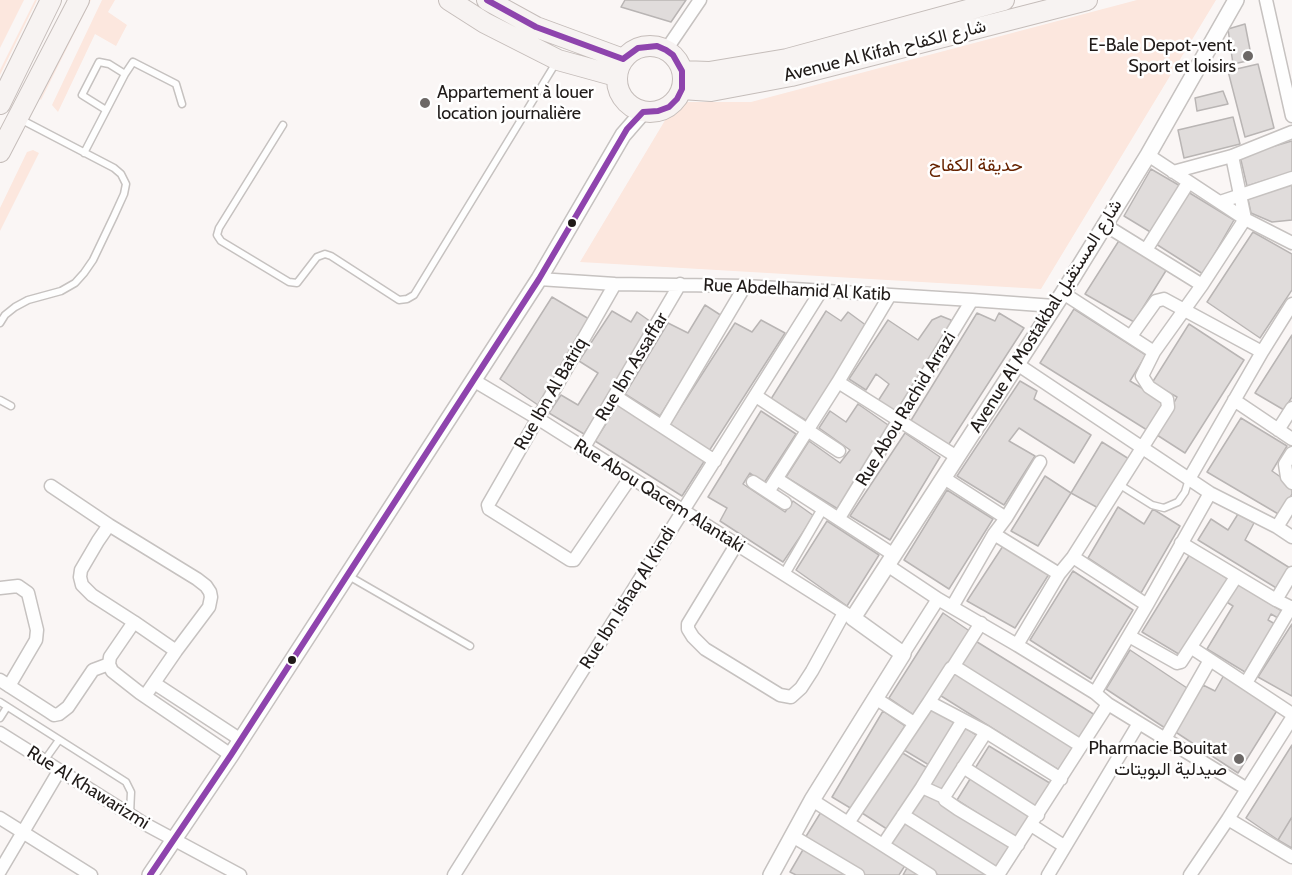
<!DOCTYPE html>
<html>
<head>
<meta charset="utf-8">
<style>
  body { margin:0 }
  canvas { display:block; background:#faf6f5 }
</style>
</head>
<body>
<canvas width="1292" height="875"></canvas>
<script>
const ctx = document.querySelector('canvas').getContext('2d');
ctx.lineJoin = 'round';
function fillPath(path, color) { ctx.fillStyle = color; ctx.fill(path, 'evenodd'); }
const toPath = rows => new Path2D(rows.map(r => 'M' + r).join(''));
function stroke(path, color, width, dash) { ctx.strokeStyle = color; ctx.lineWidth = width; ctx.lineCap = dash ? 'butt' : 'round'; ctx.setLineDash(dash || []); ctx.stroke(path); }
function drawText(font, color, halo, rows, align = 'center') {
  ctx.font = font + ' Cabin,Vazirmatn,sans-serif'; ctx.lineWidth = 5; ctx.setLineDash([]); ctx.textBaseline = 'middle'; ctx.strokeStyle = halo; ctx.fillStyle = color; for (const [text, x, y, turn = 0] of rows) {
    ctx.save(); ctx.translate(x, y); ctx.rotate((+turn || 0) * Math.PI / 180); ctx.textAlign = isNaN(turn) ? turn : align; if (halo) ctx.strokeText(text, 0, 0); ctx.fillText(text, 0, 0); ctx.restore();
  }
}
fillPath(toPath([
  [0,0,24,0,0,48],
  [35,0,37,0,0,75,0,70],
  [89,0,91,0,41,100,40,99],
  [102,0,115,0,108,12,127,25,116,46,95,34,58,112,52,105],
  [1137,0,1216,0,1041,289,580,262,676,102,751,102],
  [33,150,39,153,0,231,0,208,27,152]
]), '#fce7de');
const building = toPath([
  [625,0,686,0,671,22,621,7,625,0],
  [1245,24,1252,60,1233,64,1228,29,1245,24],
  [1258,64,1274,128,1245,137,1228,71,1258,64],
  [1223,91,1228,104,1197,111,1195,98,1223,91],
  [1233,117,1240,144,1184,158,1178,130,1233,117],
  [1292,141,1292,172,1247,186,1240,156,1292,141],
  [1151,169,1182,187,1152,233,1124,216,1151,169],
  [1292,182,1292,220,1272,222,1251,213,1247,195,1292,182],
  [1188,192,1234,220,1203,274,1156,244,1188,192],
  [1253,232,1292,254,1292,290,1260,338,1207,302,1253,232],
  [1120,239,1167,269,1134,322,1085,294,1120,239],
  [552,297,589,319,538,405,500,379,552,297],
  [705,305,722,316,660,416,625,394,668,323,688,333,705,305],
  [1074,309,1146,355,1130,381,1167,403,1147,430,1040,363,1074,309],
  [612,311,631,322,637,312,654,324,584,434,549,413,561,395,578,405,598,373,579,361,612,311],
  [826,311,841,321,848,312,867,326,807,421,771,399,826,311],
  [977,313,995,321,999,313,1024,328,947,447,910,422,977,313],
  [941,316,951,320,950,334,899,415,878,401,889,384,876,374,866,390,849,379,888,320,918,340,932,320,941,316],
  [761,320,785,333,709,451,670,424,735,323,752,332,761,320],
  [1189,324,1244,360,1185,453,1157,435,1177,397,1152,383,1189,324],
  [1292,335,1292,397,1284,410,1255,393,1292,335],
  [1020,381,1037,391,1034,399,1091,435,1074,463,1019,428,1009,441,1035,456,1004,505,957,476,1020,381],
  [619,403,705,460,682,496,595,441,619,403],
  [858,404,891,427,838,509,786,477,809,441,840,463,850,450,819,428,830,411,846,422,858,404],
  [761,411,796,434,764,483,750,473,743,484,785,512,793,501,814,516,783,562,720,521,727,508,708,497,761,411],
  [1241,418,1287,446,1272,471,1292,485,1292,494,1280,515,1207,472,1241,418],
  [905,433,940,457,890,540,850,516,905,433],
  [1102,442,1129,459,1100,509,1071,493,1102,442],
  [1045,476,1071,493,1038,546,1011,531,1045,476],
  [947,490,993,519,949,589,904,560,947,490],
  [1118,507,1144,524,1153,509,1180,526,1141,593,1088,558,1118,507],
  [1238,514,1254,523,1245,540,1290,568,1278,589,1198,540,1211,519,1228,530,1238,514],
  [827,521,879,555,847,606,796,570,827,521],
  [1003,546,1049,574,1015,628,967,601,1003,546],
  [1190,554,1229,580,1182,656,1142,632,1190,554],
  [1073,571,1133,610,1091,679,1030,640,1073,571],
  [1236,583,1282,611,1278,618,1271,614,1268,620,1275,624,1245,672,1207,649,1233,606,1225,601,1236,583],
  [943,613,971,632,914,715,889,698,943,613],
  [1292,624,1292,696,1258,677,1292,624],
  [974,640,1095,715,1079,741,958,665,974,640],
  [1130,650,1187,688,1165,728,1106,689,1130,650],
  [954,669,1078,747,1062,772,938,694,954,669],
  [1224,675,1278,709,1238,773,1174,731,1203,685,1215,691,1224,675],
  [932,705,956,720,929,765,904,750,932,705],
  [883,711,905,726,852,809,832,797,883,711],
  [961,725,978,736,943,793,926,782,961,725],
  [1292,745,1292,817,1278,840,1246,818,1292,745],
  [989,746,1053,785,1038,809,974,770,989,746],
  [901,752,929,769,890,831,862,813,901,752],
  [972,776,1034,816,1019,840,957,800,972,776],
  [923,791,1014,846,999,872,907,816,923,791],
  [821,812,906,864,899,875,865,875,805,838,821,812],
  [1292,817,1292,848,1278,840,1292,817],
  [905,820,992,875,938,875,889,845,905,820],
  [804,848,849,875,796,875,790,872,804,848],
  [908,866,924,875,903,875,908,866]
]);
fillPath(building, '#e0dcdb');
stroke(building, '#b9b5b4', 1.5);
const service = toPath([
  [125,74,133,62,176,84,182,104],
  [283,125,219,228,217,235,221,241,289,282,297,283,317,257,325,254,331,256,399,300,407,299,414,295,557,61],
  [84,153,125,74,109,64,99,62,82,95,106,110],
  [0,323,5,315,15,307,28,300,61,291,75,283,84,273,93,260,114,216,124,194,126,184,121,174,114,168,20,119],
  [0,400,11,406],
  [1120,485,1152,505,1164,508,1178,502,1185,492,1189,479],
  [347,575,470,646],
  [0,702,126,782,131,792,130,814],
  [0,718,7,707],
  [44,761,59,740]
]);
const pedestrian = toPath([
  [784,575,823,508]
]);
const minor = toPath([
  [1266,0,1292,116],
  [666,50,700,0],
  [1148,155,1245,219,1292,243],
  [1173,172,1232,156,1292,132],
  [1220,202,1292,178],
  [1105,225,1202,285],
  [1146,250,1188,183],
  [539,279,615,284,745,286,972,300,1054,306],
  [615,284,488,505,489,509,570,560,574,560,630,478],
  [1063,293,1154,352],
  [1131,336,1156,301,1164,299,1262,352],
  [1017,364,1210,493,1277,527,1292,537],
  [473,380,537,418,853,618],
  [838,382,957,457],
  [615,396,715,461],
  [756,396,839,451],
  [1234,400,1292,439],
  [662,426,745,286],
  [1278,430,1292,408],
  [583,449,680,284],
  [1292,453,1285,464,1287,477,1292,483],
  [944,478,1006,518],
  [777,479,894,555],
  [1189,479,1262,352,1292,304],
  [753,482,785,503],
  [51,486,109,525],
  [768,492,838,382,890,295],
  [839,518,972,300],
  [1277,527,1292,503],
  [994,534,1059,574],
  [1181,543,1276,600,1292,608],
  [736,545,688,624,688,629,693,637,705,649,780,695,791,697,801,688,812,671,844,613],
  [1073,557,1147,605],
  [887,565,938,599,1017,645,1095,693,1108,704,1247,789],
  [0,588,18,586,28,593,37,630,36,640,9,686],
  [1276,600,1292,573],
  [952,607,994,534,1006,518,1040,462],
  [134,622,92,595,82,585,80,577,81,570,98,541,109,525,197,579,206,586,210,592,211,597,209,607,176,651],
  [1129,636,1177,663,1181,662,1236,577],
  [1017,645,1059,574,1073,557,1168,407,1167,399,1149,387,1142,376,1154,352,1202,285,1245,219,1232,156],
  [1192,648,1292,714],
  [903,654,938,599],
  [953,667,981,623],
  [0,680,48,711,54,715,59,714,68,707,93,670,109,664],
  [154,683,241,740],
  [1246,683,1291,607],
  [1095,693,1147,605,1210,493],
  [145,696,176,651,134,622,110,657,109,664,112,671,140,693,231,755],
  [875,698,914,723],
  [929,702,951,668,957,668,1081,746],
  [0,733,145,824,240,875],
  [1165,739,1210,660],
  [963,767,1038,815],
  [922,787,963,720],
  [944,797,986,732],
  [812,800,930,875],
  [903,815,998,875],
  [0,818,91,875],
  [1228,819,1292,857],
  [848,823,929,702,986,732,1061,779],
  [1031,825,1064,846],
  [794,837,858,875],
  [883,845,922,787,944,797,945,800,958,809,1018,845],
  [0,871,59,771],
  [454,875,821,291],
  [998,875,1108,704],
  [1048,875,1139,723],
  [1190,875,1228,819,1292,718]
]);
const tertiary = toPath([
  [150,875,231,755,539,279,623,135,643,112],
  [771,875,812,800,903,654,853,618,1063,293,1148,155,1236,0]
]);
const primary = toPath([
  [449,0,485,23,558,60,616,76],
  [487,0,536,27,623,59],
  '617 79a33 33 0 1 1 66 0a33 33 0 1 1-66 0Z',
  [682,71,709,72,787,59,1004,0],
  [682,89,711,91,791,76,1087,0],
  [0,104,51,0],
  [0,152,79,0]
]);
stroke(service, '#c6c2c0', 9);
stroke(pedestrian, '#c6c2c0', 12);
stroke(minor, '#c6c2c0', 15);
stroke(tertiary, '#c6c2c0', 18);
stroke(primary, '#c5bdba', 22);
stroke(service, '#fefefe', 6);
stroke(pedestrian, '#fefefe', 9);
stroke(minor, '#fefefe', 12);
stroke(tertiary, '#fefefe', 15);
stroke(primary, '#f7f3f2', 20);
stroke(toPath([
  [150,875,231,755,539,279,627,129,643,112,658,111,669,107,677,99,682,89,682,71,673,55,666,50,657,46,638,48,623,59,536,27,487,0]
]), '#8e44ad', 6);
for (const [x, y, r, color] of [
  [1248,56,6,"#6c6866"],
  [425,103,6,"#6c6866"],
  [572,223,5,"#201b19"],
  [292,660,5,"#201b19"],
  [1239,759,6,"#6c6866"]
]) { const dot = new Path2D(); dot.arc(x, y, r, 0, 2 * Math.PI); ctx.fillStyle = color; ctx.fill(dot); stroke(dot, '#fff', 2); }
drawText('18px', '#201b19', '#fff', [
  ["E-Bale Depot-vent.",1236,46],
  ["Sport et loisirs",1236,67],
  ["Appartement à louer",437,93,"left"],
  ["location journalière",437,114,"left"],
  ["Pharmacie Bouitat",1227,749],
  ["صيدلية البويتات",1227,770]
], 'right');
drawText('18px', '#201b19', '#fff', [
  ["Avenue Al Kifah شارع الكفاح",885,51,-14],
  ["Rue Abdelhamid Al Katib",797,290,3],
  ["Avenue Al Mostakbal شارع المستقبل",1046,316,-58],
  ["Rue Ibn Assaffar",632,367,-59],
  ["Rue Ibn Al Batriq",551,394,-60],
  ["Rue Abou Rachid Arrazi",906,409,-59],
  ["Rue Abou Qacem Alantaki",659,496,32],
  ["Rue Ibn Ishaq Al Kindi",628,598,-58],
  ["Rue Al Khawarizmi",88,788,32]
]);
drawText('18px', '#672300', '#fff', [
  ["حديقة الكفاح",976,166]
]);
</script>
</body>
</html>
